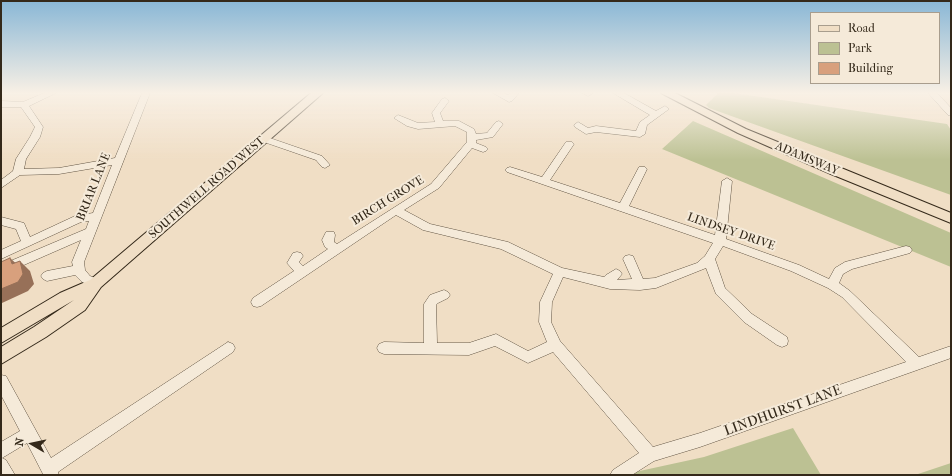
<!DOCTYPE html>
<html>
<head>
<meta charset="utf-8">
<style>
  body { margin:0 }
  #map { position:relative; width:952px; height:476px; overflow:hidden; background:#f0dec5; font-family:"IM FELL French Canon",serif }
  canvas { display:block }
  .frame { position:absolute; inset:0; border:2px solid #34291a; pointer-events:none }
  .legend { position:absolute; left:810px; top:12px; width:130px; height:72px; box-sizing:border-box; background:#f5ead9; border:1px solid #a89d8d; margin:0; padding:5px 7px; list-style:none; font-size:12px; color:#34291a }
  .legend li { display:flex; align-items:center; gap:8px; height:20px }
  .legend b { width:20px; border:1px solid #a89d8d }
  .north { position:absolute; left:12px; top:424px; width:40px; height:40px; -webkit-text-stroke:3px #f5ead9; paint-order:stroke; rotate:279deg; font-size:11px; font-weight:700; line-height:16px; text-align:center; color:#34291a }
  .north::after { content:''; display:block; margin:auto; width:14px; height:18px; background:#34291a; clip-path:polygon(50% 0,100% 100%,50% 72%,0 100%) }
</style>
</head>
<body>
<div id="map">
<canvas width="952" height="476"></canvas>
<div class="frame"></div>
<ul class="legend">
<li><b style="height:5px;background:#f0dec5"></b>Road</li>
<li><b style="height:11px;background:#bcc193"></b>Park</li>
<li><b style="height:11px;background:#d8a07d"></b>Building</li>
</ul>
<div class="north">N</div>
</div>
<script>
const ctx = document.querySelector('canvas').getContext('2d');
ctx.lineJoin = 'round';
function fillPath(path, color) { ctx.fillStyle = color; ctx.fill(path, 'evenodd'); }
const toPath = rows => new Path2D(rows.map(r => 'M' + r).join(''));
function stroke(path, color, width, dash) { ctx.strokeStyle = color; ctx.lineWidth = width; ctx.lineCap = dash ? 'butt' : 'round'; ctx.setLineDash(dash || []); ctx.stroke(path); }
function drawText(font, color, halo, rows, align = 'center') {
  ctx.font = font + ' "IM FELL French Canon",serif'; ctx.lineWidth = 4; ctx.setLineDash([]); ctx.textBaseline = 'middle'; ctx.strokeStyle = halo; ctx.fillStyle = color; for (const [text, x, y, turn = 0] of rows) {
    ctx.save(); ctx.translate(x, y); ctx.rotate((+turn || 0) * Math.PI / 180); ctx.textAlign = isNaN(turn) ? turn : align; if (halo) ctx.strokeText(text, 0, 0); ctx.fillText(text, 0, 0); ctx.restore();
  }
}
fillPath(toPath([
  [718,93,734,93,947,124,951,130,951,195,709,108,706,105],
  [693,121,951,233,951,267,662,149],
  [793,428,821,475,630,475,635,472,704,457],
  [951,463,951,475,915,475]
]), '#bcc193');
const minor = toPath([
  [44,93,56,93,29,106,43,127,40,137,26,159,24,169,59,168,115,158,142,93,150,93,84,262,85,270,90,276,100,280,102,283,100,286,96,288,82,282,75,275,47,281,43,279,41,276,43,273,47,271,73,266,72,262,81,240,1,275,1,265,86,229,89,221,81,222,1,259,1,250,21,241,16,229,1,225,1,217,24,223,30,237,75,216,93,213,112,165,59,174,20,175,1,188,1,180,13,171,16,159,30,137,35,127,21,107,1,107,1,101,23,102,44,93],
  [493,93,504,93,508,95,510,93,519,93,512,101,509,102,493,93],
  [582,93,592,93,592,94,588,96,582,93],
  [613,93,624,93,656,111,665,106,669,109,647,125,645,134,640,137,596,132,586,134,575,127,574,125,578,122,588,128,596,126,636,131,640,122,650,115,613,93],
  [928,93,937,93,951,108,951,116,948,115,928,93],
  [445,98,449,101,440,113,443,121,459,121,474,129,476,134,487,133,496,122,499,121,503,124,493,137,476,140,476,143,486,147,488,149,486,151,483,152,472,148,439,188,404,210,430,224,508,242,562,268,604,277,606,275,616,269,620,271,622,274,617,280,632,279,623,259,625,256,629,255,633,256,643,279,655,278,697,263,705,256,713,243,507,172,505,170,507,168,510,167,542,177,566,142,572,142,574,144,550,180,620,203,639,167,645,167,647,169,629,206,715,235,722,181,727,178,732,181,726,239,799,265,829,279,835,268,845,262,906,246,910,247,912,250,910,253,852,269,843,274,839,283,850,291,919,357,951,346,951,358,700,447,654,461,632,475,610,475,613,470,639,453,553,352,528,363,495,346,469,355,384,354,379,352,377,348,379,344,384,342,424,343,424,304,430,295,444,290,448,292,450,295,448,298,438,303,436,305,437,343,469,343,496,334,528,351,547,342,539,322,540,302,553,274,501,249,423,230,396,215,261,306,257,307,253,306,251,302,253,298,294,271,287,263,293,253,297,252,301,253,303,256,299,262,303,266,328,249,325,247,322,240,326,232,334,232,335,235,334,242,337,244,431,184,467,142,467,132,455,126,418,129,407,126,394,118,398,115,418,123,435,122,432,113,442,99,445,98],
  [723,246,791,271,828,288,842,297,906,362,700,433,653,447,560,341,551,322,552,302,563,277,610,289,640,290,656,288,706,268,716,294,744,322,777,345,782,347,787,345,788,341,787,337,752,314,725,288,715,259,723,246],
  [264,136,322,156,330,165,325,168,322,167,316,160,261,141,259,139,261,137,264,136],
  [228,342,233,344,235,348,233,352,58,472,58,475,43,474,27,443,2,458,6,460,15,475,1,475,1,442,20,431,1,395,1,375,6,376,51,458,228,342]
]);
const major = toPath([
  [311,93,323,93,101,287,85,310,46,337,1,364,1,347,34,327,74,300,1,343,1,328,60,293,90,280,311,93],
  [661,93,675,93,746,129,951,213,951,223,831,174,738,133,661,93]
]);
stroke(minor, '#635645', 1);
stroke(major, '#34291a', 2);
fillPath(minor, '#f5ead9');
fillPath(major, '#f0dec5');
fillPath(toPath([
  [10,258,21,268,12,264],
  [20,261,30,271,34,284,28,291,2,303,1,302,1,289]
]), '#977058');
const building = toPath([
  [10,258,12,264,20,261,23,274,18,282,1,289,1,262,10,258]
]);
fillPath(building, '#d8a07d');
stroke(building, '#977058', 1);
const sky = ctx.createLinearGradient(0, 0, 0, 160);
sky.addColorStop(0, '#89b7d6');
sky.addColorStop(0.58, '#f8f0e5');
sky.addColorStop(1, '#f8f0e500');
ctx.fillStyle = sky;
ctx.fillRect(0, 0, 952, 160);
drawText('12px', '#34291a', '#f5ead9', [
  ["ADAMSWAY",807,159,23],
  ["BRIAR LANE",94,187,-68],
  ["SOUTHWELL ROAD WEST",207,188,-41],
  ["BIRCH GROVE",388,201,-32],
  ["LINDSEY DRIVE",731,232,19]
]);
drawText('14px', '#34291a', '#f5ead9', [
  ["LINDHURST LANE",783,411,-20]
]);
</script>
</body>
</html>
